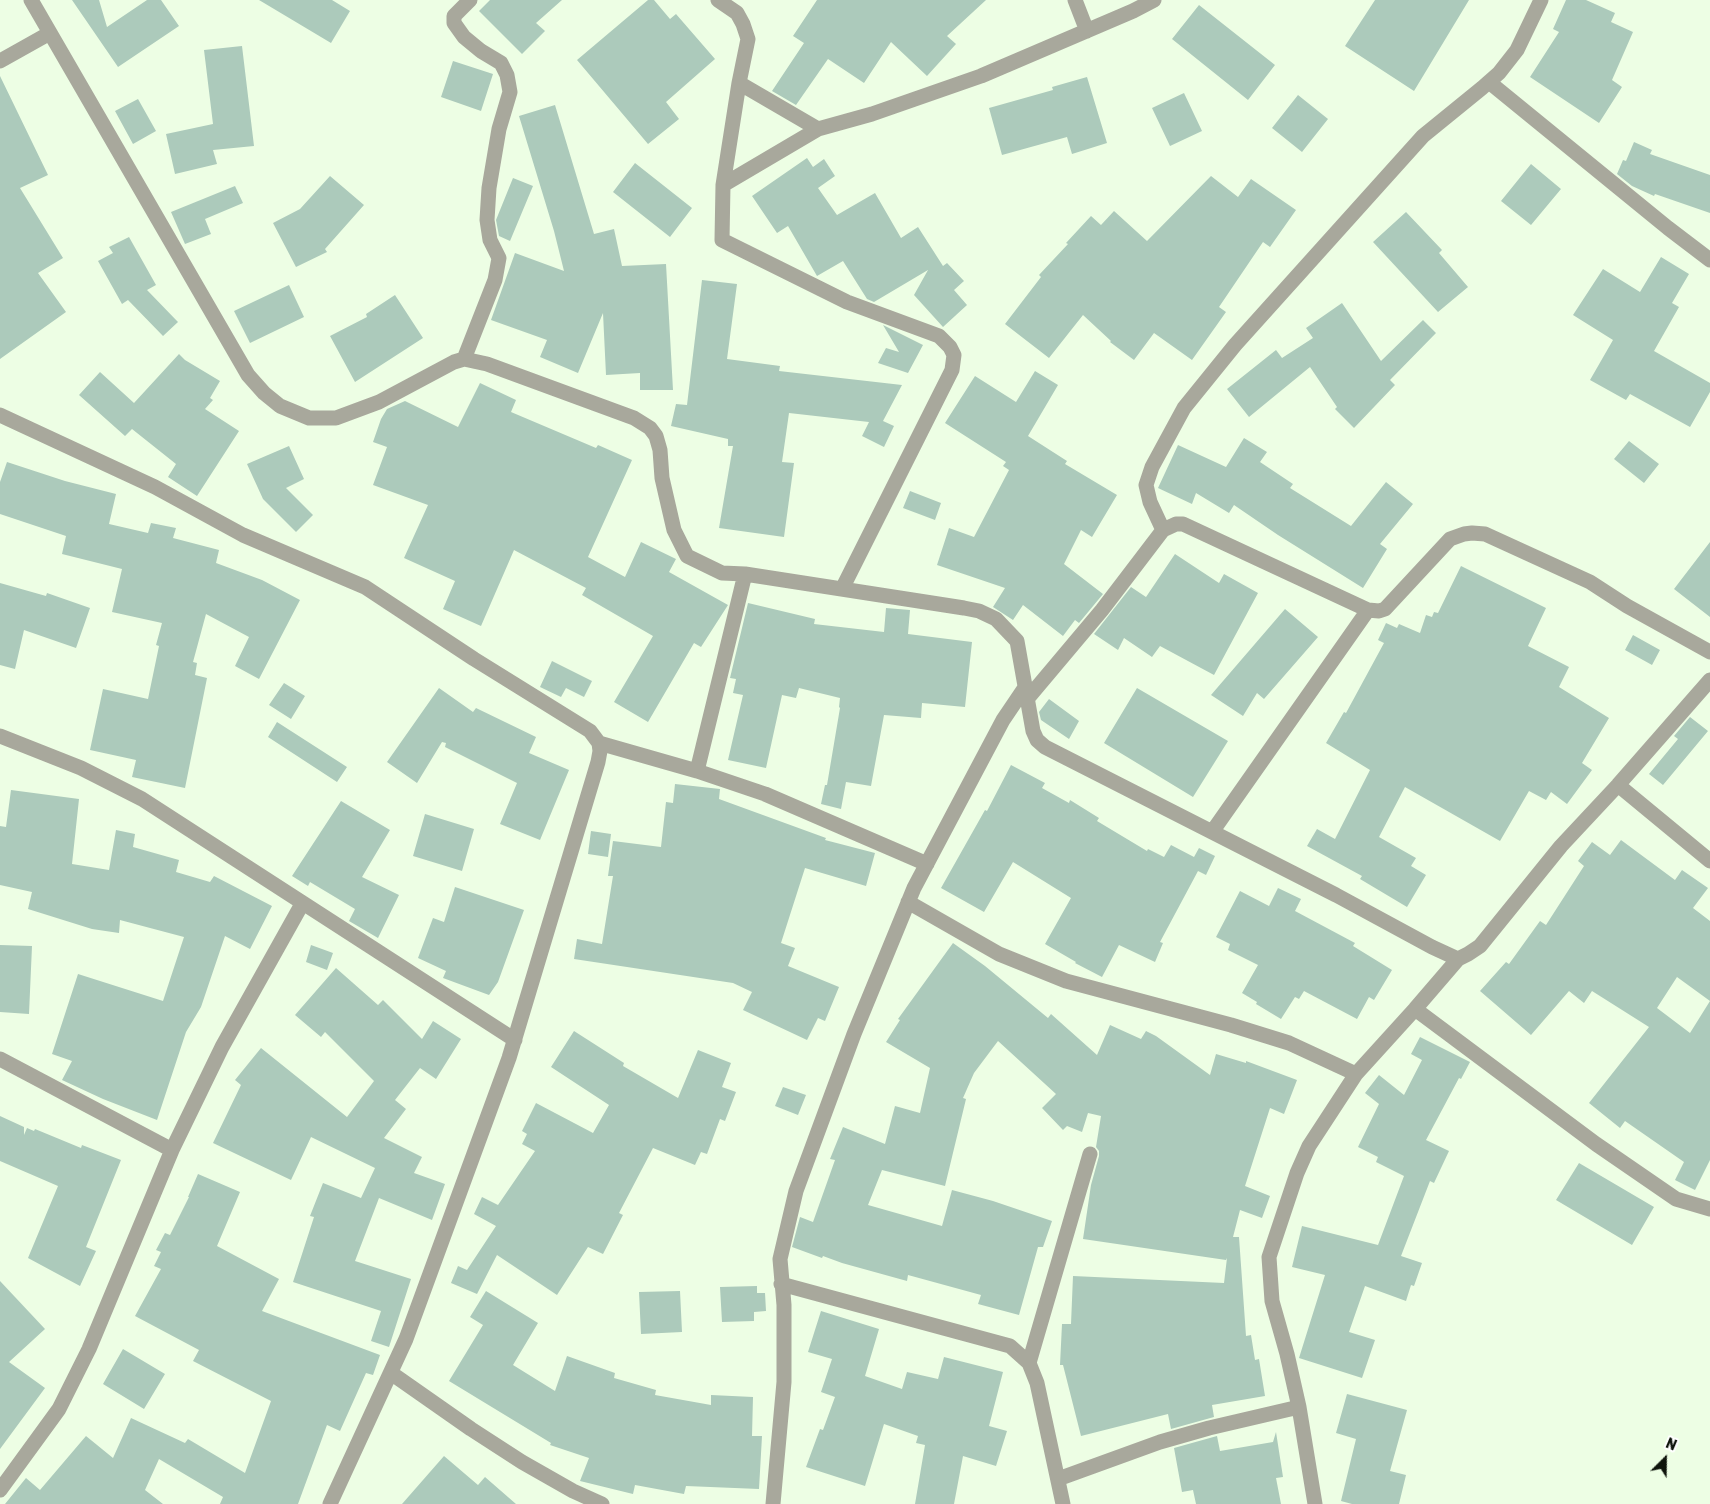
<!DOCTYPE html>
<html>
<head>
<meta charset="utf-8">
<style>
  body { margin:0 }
  #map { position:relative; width:1710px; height:1504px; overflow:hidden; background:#edfee4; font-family:Rubik,sans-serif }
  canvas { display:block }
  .north { position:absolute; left:1640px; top:1434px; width:50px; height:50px; -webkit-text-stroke:4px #fff; paint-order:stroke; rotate:23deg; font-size:14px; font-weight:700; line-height:20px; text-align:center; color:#0f150c }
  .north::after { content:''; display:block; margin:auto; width:18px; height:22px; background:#0f150c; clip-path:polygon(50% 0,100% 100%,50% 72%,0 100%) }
</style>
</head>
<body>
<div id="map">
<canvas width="1710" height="1504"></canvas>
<div class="north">N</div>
</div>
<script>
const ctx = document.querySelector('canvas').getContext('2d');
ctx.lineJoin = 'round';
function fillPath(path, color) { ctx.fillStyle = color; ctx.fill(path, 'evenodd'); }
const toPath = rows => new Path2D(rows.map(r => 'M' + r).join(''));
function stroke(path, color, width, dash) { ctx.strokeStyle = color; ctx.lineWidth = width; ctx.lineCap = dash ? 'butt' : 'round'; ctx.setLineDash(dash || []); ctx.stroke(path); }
fillPath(toPath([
  [72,0,99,0,107,27,147,0,161,0,179,26,118,67],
  [259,0,332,0,350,11,331,43],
  [490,0,562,0,536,23,545,31,522,54,479,11],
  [648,0,654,0,670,19,676,14,715,59,666,102,679,119,648,144,577,60],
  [817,0,986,0,947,36,956,44,927,76,891,42,864,83,828,59,796,105,772,91,804,43,793,36],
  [1375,0,1469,0,1414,91,1345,46],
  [1566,0,1586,0,1615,13,1611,22,1633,32,1612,80,1622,87,1599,123,1530,77,1559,32,1553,29],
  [1199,5,1275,65,1248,100,1172,39],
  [242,46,254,146,213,150,217,164,175,174,166,134,213,124,204,50],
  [453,61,493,74,481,111,441,97],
  [0,76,48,175,20,188,63,258,38,273,66,312,0,359],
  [1087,77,1107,143,1072,154,1067,137,1002,155,989,108,1053,90,1052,87],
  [1184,93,1202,131,1170,146,1152,108],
  [1298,95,1328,119,1302,152,1272,128],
  [138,99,156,131,133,144,115,111],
  [555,105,594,234,614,229,622,266,666,264,673,390,640,390,640,373,606,375,603,313,578,373,540,357,547,340,491,320,515,253,564,271,554,231,519,116],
  [1634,142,1652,150,1650,154,1710,175,1710,213,1655,194,1654,196,1632,186,1617,174,1623,160,1626,161],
  [807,158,813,167,824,159,835,176,818,188,837,215,875,193,901,238,918,227,943,266,947,263,964,281,954,290,967,305,943,327,914,295,928,270,874,302,867,299,843,261,817,276,788,226,777,233,752,196],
  [635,163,692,208,670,237,613,192],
  [1531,164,1561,189,1531,225,1501,201],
  [330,176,364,205,325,249,327,252,296,267,273,223,300,209],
  [1211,176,1238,197,1251,179,1296,210,1270,247,1263,242,1219,307,1226,312,1192,360,1154,333,1134,360,1110,342,1111,341,1083,315,1049,358,1005,324,1041,277,1039,275,1068,244,1066,243,1091,216,1101,225,1114,211,1147,241],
  [513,178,533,186,510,241,499,236,496,220],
  [235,186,243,203,205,219,211,234,185,244,171,212],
  [1406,212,1442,250,1439,253,1468,287,1438,312,1373,242],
  [129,237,156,285,147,290,178,322,163,336,128,300,122,304,98,261,113,253,109,247],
  [1661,257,1689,274,1672,303,1679,307,1654,351,1710,383,1710,392,1690,427,1630,394,1626,400,1590,380,1613,340,1573,315,1603,269,1640,292],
  [702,280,737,284,727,359,780,366,779,371,902,385,883,421,894,426,884,447,862,436,869,422,789,413,782,462,794,463,784,537,719,528,733,446,728,446,728,439,671,426,676,404,687,405],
  [289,285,304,317,250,343,234,311],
  [395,295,423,338,355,382,330,336,367,317,366,314],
  [1342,303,1381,361,1423,320,1436,333,1390,380,1395,385,1354,428,1335,409,1337,407,1310,367,1249,417,1227,389,1276,350,1282,358,1313,338,1306,328],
  [883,325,923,345,908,373,878,363,886,348,899,352],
  [179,354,185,360,220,381,210,398,213,400,205,409,239,431,197,496,168,477,176,464,132,429,125,436,79,395,100,372,134,403],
  [1035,371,1058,385,1028,436,1067,461,1065,464,1117,495,1092,537,1081,530,1064,564,1103,594,1079,623,1075,620,1063,636,1023,605,1013,620,993,607,1005,588,937,565,949,528,974,537,1009,470,1003,466,1006,462,945,423,975,376,1016,402],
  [480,383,516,400,511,412,596,448,598,445,632,460,588,557,625,577,641,542,676,559,669,572,728,605,701,647,694,643,648,722,614,702,653,636,582,595,586,588,514,550,481,626,443,609,455,581,404,558,428,505,373,485,387,447,373,442,381,419,387,409,405,401,458,427],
  [1244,438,1267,452,1260,462,1293,484,1290,488,1351,526,1386,482,1413,504,1380,544,1387,549,1363,588,1278,535,1234,505,1229,513,1196,493,1192,504,1158,488,1178,445,1226,467],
  [1629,441,1659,464,1644,483,1614,459],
  [289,446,304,479,286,488,313,515,296,532,263,499,247,464],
  [7,462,65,481,116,494,109,524,148,533,151,523,176,528,173,538,219,550,216,563,262,580,300,600,259,679,235,666,249,637,206,614,193,662,197,663,195,675,207,678,185,788,132,777,136,760,90,750,103,689,148,699,159,646,156,645,162,623,112,612,122,569,62,554,66,536,0,514,0,482],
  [910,491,941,503,935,520,903,508],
  [1710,542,1710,617,1674,589],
  [1175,554,1219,583,1224,574,1258,593,1214,675,1160,646,1152,657,1124,638,1118,650,1094,634,1131,587,1146,597],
  [1461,566,1546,608,1528,646,1569,667,1559,687,1609,718,1582,763,1592,770,1567,804,1551,792,1546,800,1529,791,1500,841,1405,787,1379,837,1416,858,1411,866,1426,875,1407,907,1360,879,1362,876,1307,846,1317,829,1335,839,1370,770,1326,743,1344,712,1346,713,1384,643,1378,640,1386,623,1397,628,1399,624,1420,633,1426,615,1432,617,1434,612,1438,613],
  [0,583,46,596,47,593,90,608,76,648,24,630,15,669,0,665],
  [748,603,815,619,814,624,884,632,886,608,910,610,908,634,972,642,965,707,922,703,921,718,884,715,871,786,846,782,841,809,821,804,825,785,827,785,840,708,839,707,840,698,799,688,796,698,782,695,766,768,728,760,743,695,733,693,736,679,730,678],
  [1285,609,1318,637,1264,699,1257,693,1243,716,1211,695],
  [1633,635,1660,650,1652,665,1625,650],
  [552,661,592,681,584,697,566,688,561,697,540,687],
  [284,683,305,696,291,719,269,705],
  [439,688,473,712,476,708,536,737,529,753,569,770,540,840,500,824,517,783,445,747,446,743,442,742,417,783,387,762],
  [1137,688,1228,741,1193,797,1104,743],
  [1049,699,1079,721,1069,739,1041,720,1039,712],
  [1690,717,1708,731,1663,785,1649,774,1678,739,1674,736],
  [277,722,347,767,337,782,268,737],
  [1011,765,1045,783,1042,788,1069,803,1070,800,1099,818,1097,821,1147,851,1148,849,1164,857,1171,845,1194,857,1199,848,1215,856,1206,875,1198,871,1160,942,1163,943,1155,962,1119,945,1102,977,1075,963,1076,962,1045,944,1071,898,1013,862,984,912,941,888,985,810,987,811],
  [675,784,720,789,719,799,826,838,825,840,875,853,866,886,805,868,781,943,795,948,788,966,839,987,825,1021,818,1018,807,1040,743,1010,752,992,733,983,574,959,577,939,602,944,613,876,608,876,613,841,661,847,666,802,673,803],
  [11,790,79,799,72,864,109,870,116,830,135,834,133,847,179,860,176,872,210,882,214,876,272,906,250,949,225,936,201,1007,186,1032,157,1120,103,1099,62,1080,72,1061,52,1054,78,974,163,1001,184,937,120,920,119,933,92,929,28,909,32,892,0,885,0,826,6,827],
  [341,801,390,830,362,877,399,895,378,938,349,921,355,909,310,882,308,886,292,876],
  [425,814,474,829,462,871,413,856],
  [591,831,611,834,608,857,588,854],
  [1621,840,1675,880,1682,870,1708,888,1693,908,1710,921,1710,1160,1695,1190,1675,1180,1684,1162,1625,1121,1620,1128,1589,1103,1649,1027,1592,991,1584,1003,1569,991,1531,1035,1480,991,1506,962,1509,964,1540,921,1546,925,1584,866,1578,861,1592,842,1610,855],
  [1677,977,1710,1001,1690,1033,1657,1008],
  [455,887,524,910,498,982,489,995,443,978,446,971,418,958,433,918,444,922],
  [1278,888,1301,899,1295,911,1355,943,1353,946,1392,970,1374,1000,1369,997,1357,1019,1304,991,1299,999,1295,997,1281,1019,1256,1004,1257,1002,1242,993,1258,965,1228,950,1230,944,1216,937,1240,891,1269,906],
  [953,943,985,966,1048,1018,1051,1014,1097,1055,1110,1025,1141,1039,1146,1031,1156,1036,1210,1075,1216,1054,1246,1063,1246,1061,1297,1080,1284,1114,1270,1108,1245,1186,1270,1196,1262,1218,1240,1210,1233,1237,1239,1237,1246,1336,1251,1335,1255,1360,1259,1359,1265,1396,1212,1405,1214,1417,1171,1429,1168,1414,1081,1436,1063,1365,1060,1365,1062,1324,1071,1324,1073,1276,1224,1283,1227,1258,1226,1260,1083,1239,1091,1185,1099,1156,1099,1151,1096,1147,1101,1116,1088,1113,1082,1132,1067,1126,1063,1130,1042,1108,1056,1094,998,1041,974,1073,963,1098,966,1099,945,1186,882,1170,868,1205,942,1226,952,1190,993,1201,1052,1221,1043,1247,1038,1247,1019,1315,978,1304,981,1295,908,1275,907,1281,842,1263,823,1256,822,1258,792,1247,800,1217,813,1222,835,1160,830,1159,843,1127,885,1144,895,1106,920,1113,930,1068,886,1042,900,1020,898,1019],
  [0,945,32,946,29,1014,0,1012],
  [311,945,333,953,327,970,306,962],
  [336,968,378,1005,383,1000,422,1039,433,1021,461,1039,436,1079,420,1068,395,1100,406,1109,384,1138,422,1157,414,1173,445,1184,432,1220,379,1198,355,1261,411,1279,389,1347,371,1341,381,1311,293,1282,314,1217,310,1216,323,1183,361,1198,375,1168,311,1137,291,1180,213,1143,241,1085,235,1080,261,1048,347,1117,374,1081,325,1032,321,1037,295,1015],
  [574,1031,624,1063,623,1066,678,1098,698,1050,731,1063,722,1087,736,1092,725,1121,720,1119,707,1154,701,1152,695,1165,653,1148,619,1213,623,1215,603,1254,588,1247,557,1295,497,1255,477,1294,451,1283,458,1266,467,1270,496,1226,474,1214,482,1197,498,1205,535,1151,522,1144,527,1134,522,1131,536,1103,593,1133,609,1105,551,1067],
  [1420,1037,1470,1062,1461,1079,1459,1078,1426,1140,1449,1151,1434,1183,1430,1181,1401,1256,1422,1263,1414,1286,1411,1285,1406,1301,1365,1286,1349,1332,1375,1340,1362,1378,1299,1358,1325,1275,1292,1267,1302,1226,1378,1245,1404,1176,1376,1162,1378,1157,1358,1147,1379,1104,1365,1093,1379,1075,1404,1095,1422,1060,1411,1054],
  [783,1087,806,1095,798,1115,775,1106],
  [0,1116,24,1127,24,1135,27,1128,34,1131,35,1129,81,1148,82,1145,121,1160,86,1247,96,1251,80,1286,28,1258,58,1186,0,1161],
  [1579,1163,1654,1207,1632,1245,1556,1200],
  [198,1174,240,1192,217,1246,279,1279,262,1311,380,1355,373,1375,366,1373,340,1431,327,1425,298,1504,220,1504,223,1497,159,1459,145,1490,163,1504,5,1504,26,1478,40,1490,86,1436,113,1458,131,1418,185,1443,188,1439,245,1473,271,1401,193,1361,199,1350,135,1316,161,1269,154,1266,161,1252,156,1250,165,1233,170,1235,189,1197,188,1197],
  [0,1281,45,1329,9,1362,45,1388,0,1449],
  [757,1286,757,1293,765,1293,766,1311,754,1312,754,1321,722,1322,720,1287],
  [486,1291,538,1323,513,1365,555,1391,567,1356,615,1373,614,1378,656,1390,655,1395,711,1405,711,1395,753,1397,752,1436,762,1436,759,1489,686,1486,684,1494,635,1485,633,1494,580,1481,589,1458,550,1445,551,1443,449,1381,483,1325,470,1317],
  [680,1291,682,1332,641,1334,639,1292],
  [821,1311,879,1329,865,1376,902,1389,907,1372,938,1379,944,1357,1003,1372,989,1426,1007,1431,996,1466,963,1456,954,1504,915,1504,925,1445,916,1443,918,1436,884,1424,865,1486,806,1467,820,1429,823,1430,835,1397,821,1392,832,1359,808,1352],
  [123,1349,165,1374,144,1409,103,1384],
  [1347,1394,1407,1410,1390,1471,1406,1475,1399,1504,1352,1504,1341,1501,1356,1439,1336,1433],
  [1276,1432,1283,1477,1276,1478,1281,1504,1196,1504,1193,1490,1182,1492,1174,1448,1217,1436,1220,1451,1273,1442],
  [444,1456,478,1485,485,1477,516,1504,402,1504]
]), '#accabb');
stroke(toPath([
  [31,0,248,375,264,393,280,406,309,418,336,418,379,402,454,362,464,359,487,364,634,418,650,428,656,436,660,450,662,478,674,530,687,556,722,573,745,574,964,608,979,611,996,619,1017,641,1033,731,1037,740,1045,747,1336,895,1432,947,1458,959],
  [718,0,737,13,743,24,748,39,739,83,723,185,722,240,847,302,939,336,950,347,954,355,952,370,842,589],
  [1075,0,1087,31],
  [0,61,50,33],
  [1489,82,1668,228,1710,260],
  [739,83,818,129],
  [723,185,818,129,872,114,981,76,1133,11,1154,0],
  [464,359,495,280,499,258,490,240,487,220,489,188,499,129,510,92,507,75,501,63,481,51,464,37,454,23,454,16,470,0],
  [0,415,155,487,243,535,365,587,474,659,590,731,599,743,600,751,598,762,509,1058,406,1339,330,1504],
  [1163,530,1150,502,1146,485,1152,467,1184,408,1235,345,1423,136,1482,88,1499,73,1517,50,1541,0],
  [1028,698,1102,610,1163,530,1176,524,1183,524,1368,610,1379,611,1385,609,1450,539,1464,534,1472,533,1485,534,1590,582,1627,606,1710,652],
  [0,736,81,768,142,799,515,1040],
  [599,743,697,771,765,794,927,864],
  [697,771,745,574],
  [1618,785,1710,861],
  [1212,832,1368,610],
  [908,902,999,954,1066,981,1231,1025,1289,1043,1356,1074],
  [1415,1009,1596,1144,1676,1199,1710,1209],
  [0,1059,172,1150],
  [781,1284,1010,1346,1029,1363,1037,1383,1063,1504],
  [1029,1363,1090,1154],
  [391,1373,471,1429,522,1462,573,1491,602,1504],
  [1058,1479,1160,1442,1209,1428,1299,1407],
  [0,1490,59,1409,89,1349,172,1150,222,1047,302,904],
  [773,1504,784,1382,784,1305,780,1259,796,1191,854,1034,914,888,1003,720,1026,686],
  [1315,1504,1299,1407,1287,1354,1272,1301,1269,1257,1297,1173,1309,1146,1356,1074,1415,1009,1458,959,1468,954,1480,946,1561,846,1618,785,1710,680]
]), '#a8a89c', 15);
</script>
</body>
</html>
